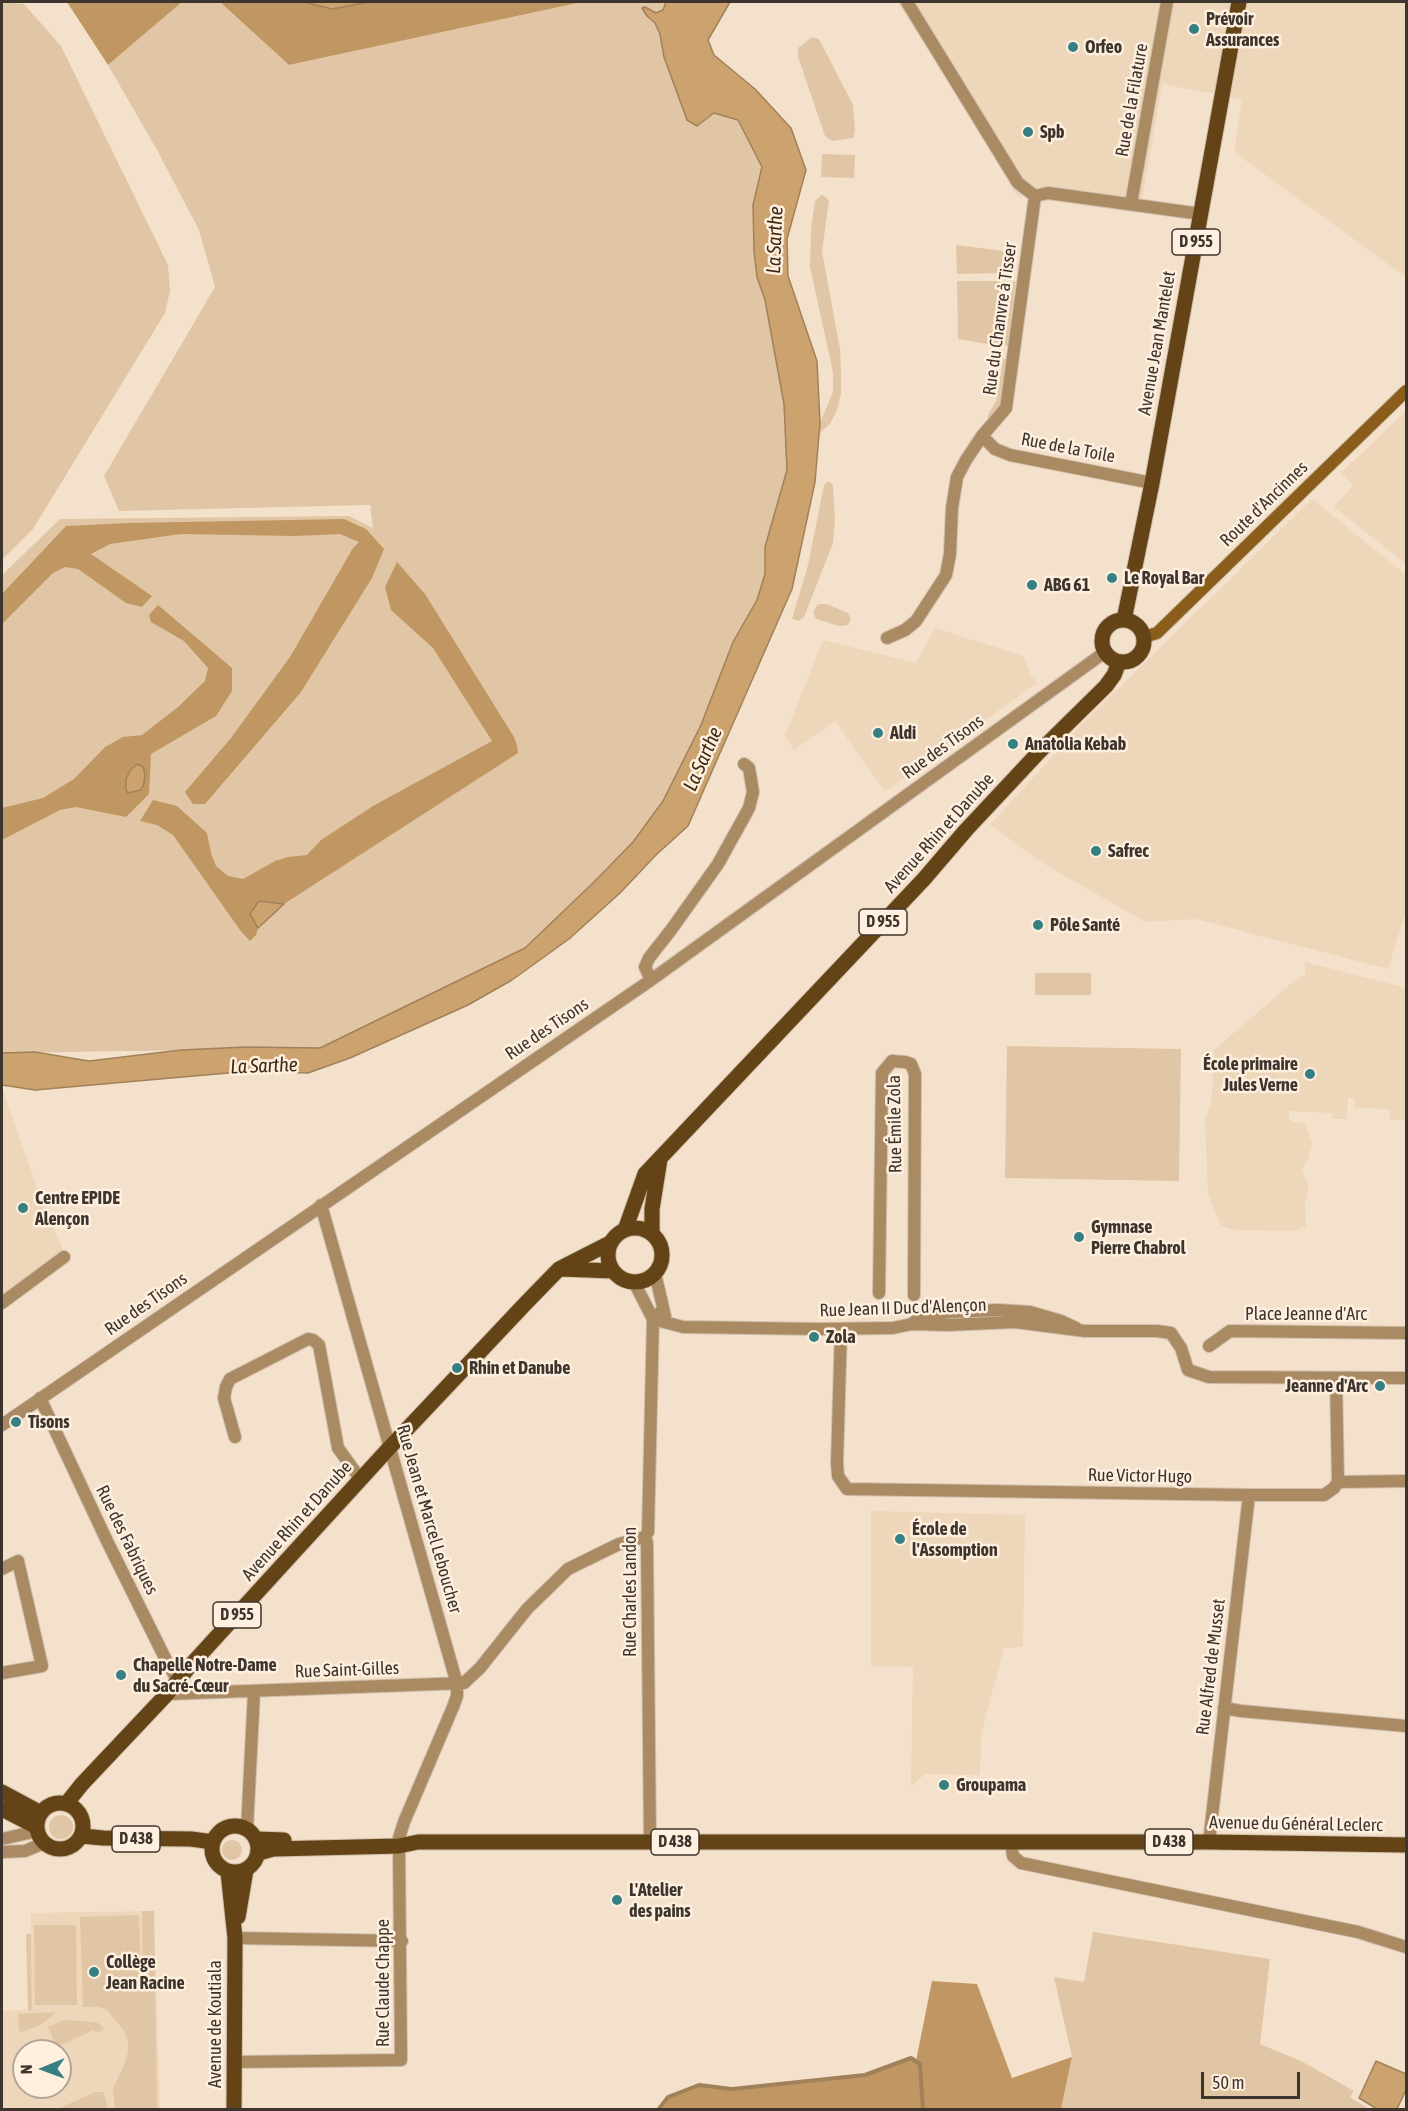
<!DOCTYPE html>
<html>
<head>
<meta charset="utf-8">
<style>
  body { margin:0 }
  #map { position:relative; width:1408px; height:2111px; overflow:hidden; background:#f4e1cb; font-family:"Asap Condensed",sans-serif }
  canvas { display:block }
  .frame { position:absolute; inset:0; border:3px solid #3d352d; pointer-events:none }
  .north { position:absolute; left:12px; top:2039px; width:60px; height:60px; box-sizing:border-box; background:#feefde; border:2px solid #b1a597; border-radius:50%; rotate:269deg; font-size:16px; font-weight:700; line-height:24px; text-align:center; color:#3d352d }
  .north::after { content:''; display:block; margin:auto; width:21px; height:27px; background:#367f83; clip-path:polygon(50% 0,100% 100%,50% 72%,0 100%) }
  .scale { position:absolute; left:1201px; top:2072px; width:99px; height:27px; box-sizing:border-box; border:3px solid #3d352d; border-top:0; padding-left:8px; font-size:18px; line-height:21px; white-space:nowrap; color:#3d352d; -webkit-text-stroke:4px #feefde; paint-order:stroke }
</style>
</head>
<body>
<div id="map">
<canvas width="1408" height="2111"></canvas>
<div class="frame"></div>
<div class="north">N</div>
<div class="scale">50 m</div>
</div>
<script>
const ctx = document.querySelector('canvas').getContext('2d');
ctx.lineJoin = 'round';
function fillPath(path, color) { ctx.fillStyle = color; ctx.fill(path, 'evenodd'); }
const toPath = rows => new Path2D(rows.map(r => 'M' + r).join(''));
function stroke(path, color, width, dash) { ctx.strokeStyle = color; ctx.lineWidth = width; ctx.lineCap = dash ? 'butt' : 'round'; ctx.setLineDash(dash || []); ctx.stroke(path); }
function drawText(font, color, halo, rows, align = 'center') {
  ctx.font = font + ' "Asap Condensed",sans-serif'; ctx.lineWidth = 5; ctx.setLineDash([]); ctx.textBaseline = 'middle'; ctx.strokeStyle = halo; ctx.fillStyle = color; for (const [text, x, y, turn = 0] of rows) {
    ctx.save(); ctx.translate(x, y); ctx.rotate((+turn || 0) * Math.PI / 180); ctx.textAlign = isNaN(turn) ? turn : align; if (halo) ctx.strokeText(text, 0, 0); ctx.fillText(text, 0, 0); ctx.restore();
  }
}
fillPath(toPath([
  [897,2,1406,2,1406,277,1234,152,1242,99,1162,84,1140,213,1017,196,939,66],
  [1406,411,1406,564,1334,507,1353,485,1341,473],
  [1312,499,1406,575,1406,910,1388,969,1196,919,1146,922,1049,867,990,825,1080,726],
  [935,628,1023,656,1030,674,1037,683,885,792,835,721,794,750,785,736,823,640,916,663],
  [1305,962,1406,988,1406,1120,1390,1120,1389,1109,1355,1108,1354,1098,1348,1098,1347,1119,1333,1119,1332,1113,1289,1111,1289,1118,1291,1121,1305,1124,1312,1143,1308,1159,1302,1170,1309,1187,1305,1203,1306,1226,1295,1231,1236,1230,1221,1226,1208,1193,1205,1120,1212,1099,1214,1050,1300,976,1305,976],
  [2,1087,38,1191,65,1254,2,1297],
  [871,1511,1025,1515,1023,1647,1004,1648,981,1734,980,1775,925,1774,911,1786,913,1667,871,1666],
  [154,1911,160,2109,2,2109,2,2011,32,2010,31,1913],
  [24,2051,60,2051,60,2087,24,2087]
]), '#edd6ba');
fillPath(toPath([
  [2,2,24,4,61,46,168,265,170,291,165,313,33,529,2,560],
  [182,2,220,2,289,65,582,2,666,2,663,10,656,13,648,8,647,16,655,23,660,34,664,57,682,102,683,112,703,122,714,113,738,120,762,167,753,205,754,251,757,277,765,300,784,404,787,470,765,547,765,574,757,600,733,642,701,725,663,801,633,842,595,881,525,948,320,1048,2,1053,2,575,60,519,349,516,373,528,370,505,119,511,104,476,215,287,199,230,157,150,108,65],
  [812,37,819,39,853,105,855,130,853,138,832,141,825,136,798,57,798,48],
  [822,154,855,155,854,178,821,177],
  [821,195,825,196,829,201,822,251,840,349,841,372,841,394,837,410,830,424,819,434,820,423,833,392,833,372,810,267,811,229,815,201],
  [956,245,1012,252,1009,273,957,274],
  [957,281,1007,281,999,346,958,339],
  [1013,281,1016,282,1008,346,1004,345],
  [1003,359,1007,359,999,407,990,419,987,417,996,401],
  [829,481,833,485,835,520,833,543,804,617,799,621,792,619,808,565,824,485],
  [818,604,827,604,848,613,851,619,848,625,839,626,816,619,813,612],
  [1035,973,1091,973,1091,995,1035,995],
  [1007,1046,1181,1049,1179,1181,1005,1178],
  '49 1827a12 12 0 1 1 24 0a12 12 0 1 1-24 0Z',
  '222 1850a10 10 0 1 1 20 0a10 10 0 1 1-20 0Z',
  [142,1911,154,1911,157,2109,115,2109,113,2088,125,2063,128,2052,128,2041,124,2031,108,2011,99,2007,83,2007,80,1917,139,1915,141,1983,143,1984],
  [34,1925,76,1925,77,2005,35,2005],
  [1093,1932,1270,1959,1260,2044,1301,2061,1354,2091,1350,2097,1369,2109,1061,2109,1072,2057,1054,1977,1084,1982],
  [26,1934,31,1934,32,2010,28,2011],
  [56,2012,42,2024,26,2031,19,2032,18,2014],
  [64,2020,96,2022,101,2025,104,2030,96,2033,94,2030,59,2046,62,2055,61,2056,48,2027],
  [95,2092,104,2092,108,2109,61,2109,60,2108]
]), '#e1c6a5');
fillPath(toPath([
  [67,2,182,2,108,65],
  [220,2,304,2,332,9,369,2,582,2,289,65],
  [344,519,366,529,384,549,372,578,301,692,205,804,193,804,185,792,231,738,290,657,353,548,359,542,340,534,295,536,181,534,110,544,91,554,152,596,142,607,126,603,78,569,65,567,53,573,2,624,2,594,66,526,128,523],
  [397,562,425,594,514,737,517,745,518,753,284,904,259,901,251,914,258,928,256,935,250,941,240,930,173,835,157,825,140,821,153,800,177,806,207,833,211,853,216,866,228,876,243,879,275,861,288,857,307,855,321,840,373,806,492,741,433,648,391,610,385,587],
  [158,605,232,668,232,691,216,716,151,754,149,794,126,817,76,807,60,810,2,840,2,808,43,798,74,779,105,747,123,737,142,735,178,707,205,681,208,668,184,641,151,622,149,615],
  [932,1981,977,1984,1012,2078,1072,2057,1061,2109,658,2109,667,2097,699,2085,732,2089,865,2075,911,2058,916,2061]
]), '#c09763');
const water = toPath([
  [304,2,369,2,332,9,304,2],
  [666,2,730,2,708,40,714,55,755,89,791,128,806,170,787,239,788,276,817,361,820,423,815,482,792,589,688,826,656,855,620,893,569,939,512,980,468,1005,350,1058,308,1073,251,1071,35,1090,2,1085,2,1053,35,1052,89,1061,181,1050,245,1047,320,1048,525,948,595,881,633,842,663,801,701,725,733,642,757,600,765,574,765,547,787,470,784,404,765,300,757,277,754,251,753,205,762,167,738,120,714,113,697,126,687,120,664,57,660,34,655,23,647,16,642,8,645,7,656,13,663,10,666,2],
  [138,764,143,767,145,775,144,783,141,790,128,793,126,790,126,779,131,769,138,764],
  [259,901,284,904,258,928,250,914,259,901],
  [1376,2061,1406,2074,1406,2090,1397,2109,1377,2109,1359,2098,1376,2061]
]);
fillPath(water, '#cca26e');
stroke(water, '#a1815a', 1.5);
stroke(toPath([
  [658,2110,668,2097,699,2085,732,2089,865,2075,911,2058,920,2064,923,2110]
]), '#a1815a', 4);
const street = toPath([
  [907,2,1018,183,1035,196],
  [1035,196,1048,193,1201,214],
  [1131,204,1167,2],
  [982,436,995,449,1010,455,1152,483],
  [887,638,905,630,916,621,946,575,950,554,952,508,957,477,966,460,982,436,1006,408,1035,196],
  [651,980,645,967,649,958,671,930,718,864,749,808,753,792,749,768,744,764],
  [321,1205,457,1684,457,1696,453,1707,404,1822,399,1838],
  [655,1273,665,1316],
  [634,1282,653,1319,683,1327,819,1329,893,1328,912,1324,948,1325,1015,1322,1085,1331,1157,1331,1171,1333,1181,1348,1188,1370,1209,1377,1406,1378],
  [879,1293,882,1073,892,1061,905,1062,911,1064,915,1074,914,1295],
  [2,1303,64,1257],
  [912,1324,923,1315,953,1312,998,1310,1030,1312,1061,1321,1076,1328],
  [841,1329,837,1463,838,1476,847,1489,1249,1495,1324,1495,1334,1488,1338,1482,1406,1481],
  [1209,1346,1230,1331,1406,1333],
  [1336,1378,1338,1482],
  [40,1398,107,1541,168,1664,182,1688],
  [2,1425,651,980,1105,652],
  [235,1437,224,1398,226,1387,230,1379,308,1339,313,1340,319,1345,338,1448,361,1480],
  [2,1569,18,1561,42,1666,2,1673],
  [167,1694,464,1683,480,1668,527,1609,568,1569,619,1544,645,1537],
  [1224,1708,1241,1711,1406,1726],
  [247,1829,254,1692],
  [2,1839,37,1831],
  [650,1842,647,1543,645,1537,648,1532,653,1319,663,1310],
  [1209,1842,1249,1495],
  [1011,1843,1013,1856,1021,1863,1358,1932,1406,1947],
  [2,1852,25,1851,44,1843],
  [235,1938,402,1941],
  [234,2062,401,2060,399,1846]
]);
const secondary = toPath([
  [1144,637,1157,633,1406,391]
]);
const primary = toPath([
  '1102 641a21 21 0 1 1 42 0a21 21 0 1 1-42 0Z',
  [1124,620,1152,483,1239,2],
  '608 1255a27 27 0 1 1 54 0a27 27 0 1 1-54 0Z',
  [625,1230,645,1174,924,879,966,830,1039,752,1106,686,1114,675,1119,662],
  [652,1234,652,1209,660,1159],
  [562,1269,613,1271],
  [2,1792,41,1813],
  '37 1826a23 23 0 1 1 46 0a23 23 0 1 1-46 0Z',
  [66,1804,82,1784,167,1694,189,1667,391,1446,524,1305,559,1269,610,1243],
  [2,1809,37,1827],
  '212 1849a23 23 0 1 1 46 0a23 23 0 1 1-46 0Z',
  [82,1836,103,1838,191,1839,213,1842],
  [257,1839,284,1840],
  [259,1853,273,1849,399,1846,418,1842,1209,1842,1406,1845],
  [228,1872,235,1938,234,2110],
  [238,1917,246,1870]
]);
stroke(street, '#cfbfab', 14);
stroke(secondary, '#cfbfab', 14);
stroke(primary, '#cfbfab', 17);
stroke(street, '#a98a63', 12);
stroke(secondary, '#8a5d1b', 12);
stroke(primary, '#644417', 15);
for (const [x, y, r, color] of [
  [1194,29,6,"#367f83"],
  [1073,47,6,"#367f83"],
  [1028,132,6,"#367f83"],
  [1112,578,6,"#367f83"],
  [1032,585,6,"#367f83"],
  [878,733,6,"#367f83"],
  [1013,744,6,"#367f83"],
  [1096,851,6,"#367f83"],
  [1038,925,6,"#367f83"],
  [1310,1074,6,"#367f83"],
  [23,1208,6,"#367f83"],
  [1079,1237,6,"#367f83"],
  [814,1337,6,"#367f83"],
  [457,1368,6,"#367f83"],
  [1380,1386,6,"#367f83"],
  [16,1422,6,"#367f83"],
  [900,1539,6,"#367f83"],
  [121,1675,6,"#367f83"],
  [944,1785,6,"#367f83"],
  [617,1900,6,"#367f83"],
  [94,1972,6,"#367f83"]
]) { const dot = new Path2D(); dot.arc(x, y, r, 0, 2 * Math.PI); ctx.fillStyle = color; ctx.fill(dot); stroke(dot, '#feefde', 2); }
for (const [x, y, w] of [
  [1196,242,48],
  [883,922,48],
  [237,1615,48],
  [136,1839,48],
  [675,1842,48],
  [1169,1842,48]
]) { const box = new Path2D(); box.roundRect(x - w / 2, y - 13, w, 26, 4.5); ctx.fillStyle = '#feefde'; ctx.fill(box); stroke(box, '#3d352d', 1.5); }
drawText('bold 16px', '#3d352d', null, [
  ["D 955",1196,242],
  ["D 955",883,922],
  ["D 955",237,1615],
  ["D 438",136,1839],
  ["D 438",675,1842],
  ["D 438",1169,1842]
]);
drawText('bold 18px', '#3d352d', '#feefde', [
  ["Prévoir",1206,19],
  ["Assurances",1206,40],
  ["Orfeo",1085,47],
  ["Spb",1040,132],
  ["Le Royal Bar",1124,578],
  ["ABG 61",1044,585],
  ["Aldi",890,733],
  ["Anatolia Kebab",1025,744],
  ["Safrec",1108,851],
  ["Pôle Santé",1050,925],
  ["École primaire",1298,1064,"right"],
  ["Jules Verne",1298,1085,"right"],
  ["Centre EPIDE",35,1198],
  ["Alençon",35,1219],
  ["Gymnase",1091,1227],
  ["Pierre Chabrol",1091,1248],
  ["Zola",826,1337],
  ["Rhin et Danube",469,1368],
  ["Jeanne d'Arc",1368,1386,"right"],
  ["Tisons",28,1422],
  ["École de",912,1529],
  ["l'Assomption",912,1550],
  ["Chapelle Notre-Dame",133,1665],
  ["du Sacré-Cœur",133,1686],
  ["Groupama",956,1785],
  ["L'Atelier",629,1890],
  ["des pains",629,1911],
  ["Collège",106,1962],
  ["Jean Racine",106,1983]
], 'left');
drawText('18px', '#3d352d', '#feefde', [
  ["Rue de la Filature",1132,100,-80],
  ["Rue du Chanvre à Tisser",1000,319,-82],
  ["Avenue Jean Mantelet",1157,343,-80],
  ["Rue de la Toile",1068,448,11],
  ["Route d'Ancinnes",1264,504,-44],
  ["Rue des Tisons",943,747,-36],
  ["Avenue Rhin et Danube",939,833,-48],
  ["Rue des Tisons",547,1029,-34],
  ["Rue Émile Zola",895,1124,-91],
  ["Rue des Tisons",146,1304,-35],
  ["Rue Jean II Duc d'Alençon",903,1308,-2],
  ["Place Jeanne d'Arc",1306,1314],
  ["Rue Victor Hugo",1140,1476,1],
  ["Rue Jean et Marcel Leboucher",429,1519,74],
  ["Avenue Rhin et Danube",297,1521,-48],
  ["Rue des Fabriques",127,1540,64],
  ["Rue Charles Landon",630,1592,-90],
  ["Rue Alfred de Musset",1211,1667,-83],
  ["Rue Saint-Gilles",347,1670,-2],
  ["Avenue du Général Leclerc",1296,1824,1],
  ["Rue Claude Chappe",383,1983,-90],
  ["Avenue de Koutiala",215,2024,-90]
]);
drawText('italic 20px', '#3c2a12', '#feefde', [
  ["La Sarthe",775,240,-88],
  ["La Sarthe",703,759,-66],
  ["La Sarthe",264,1066,-2]
]);
</script>
</body>
</html>
